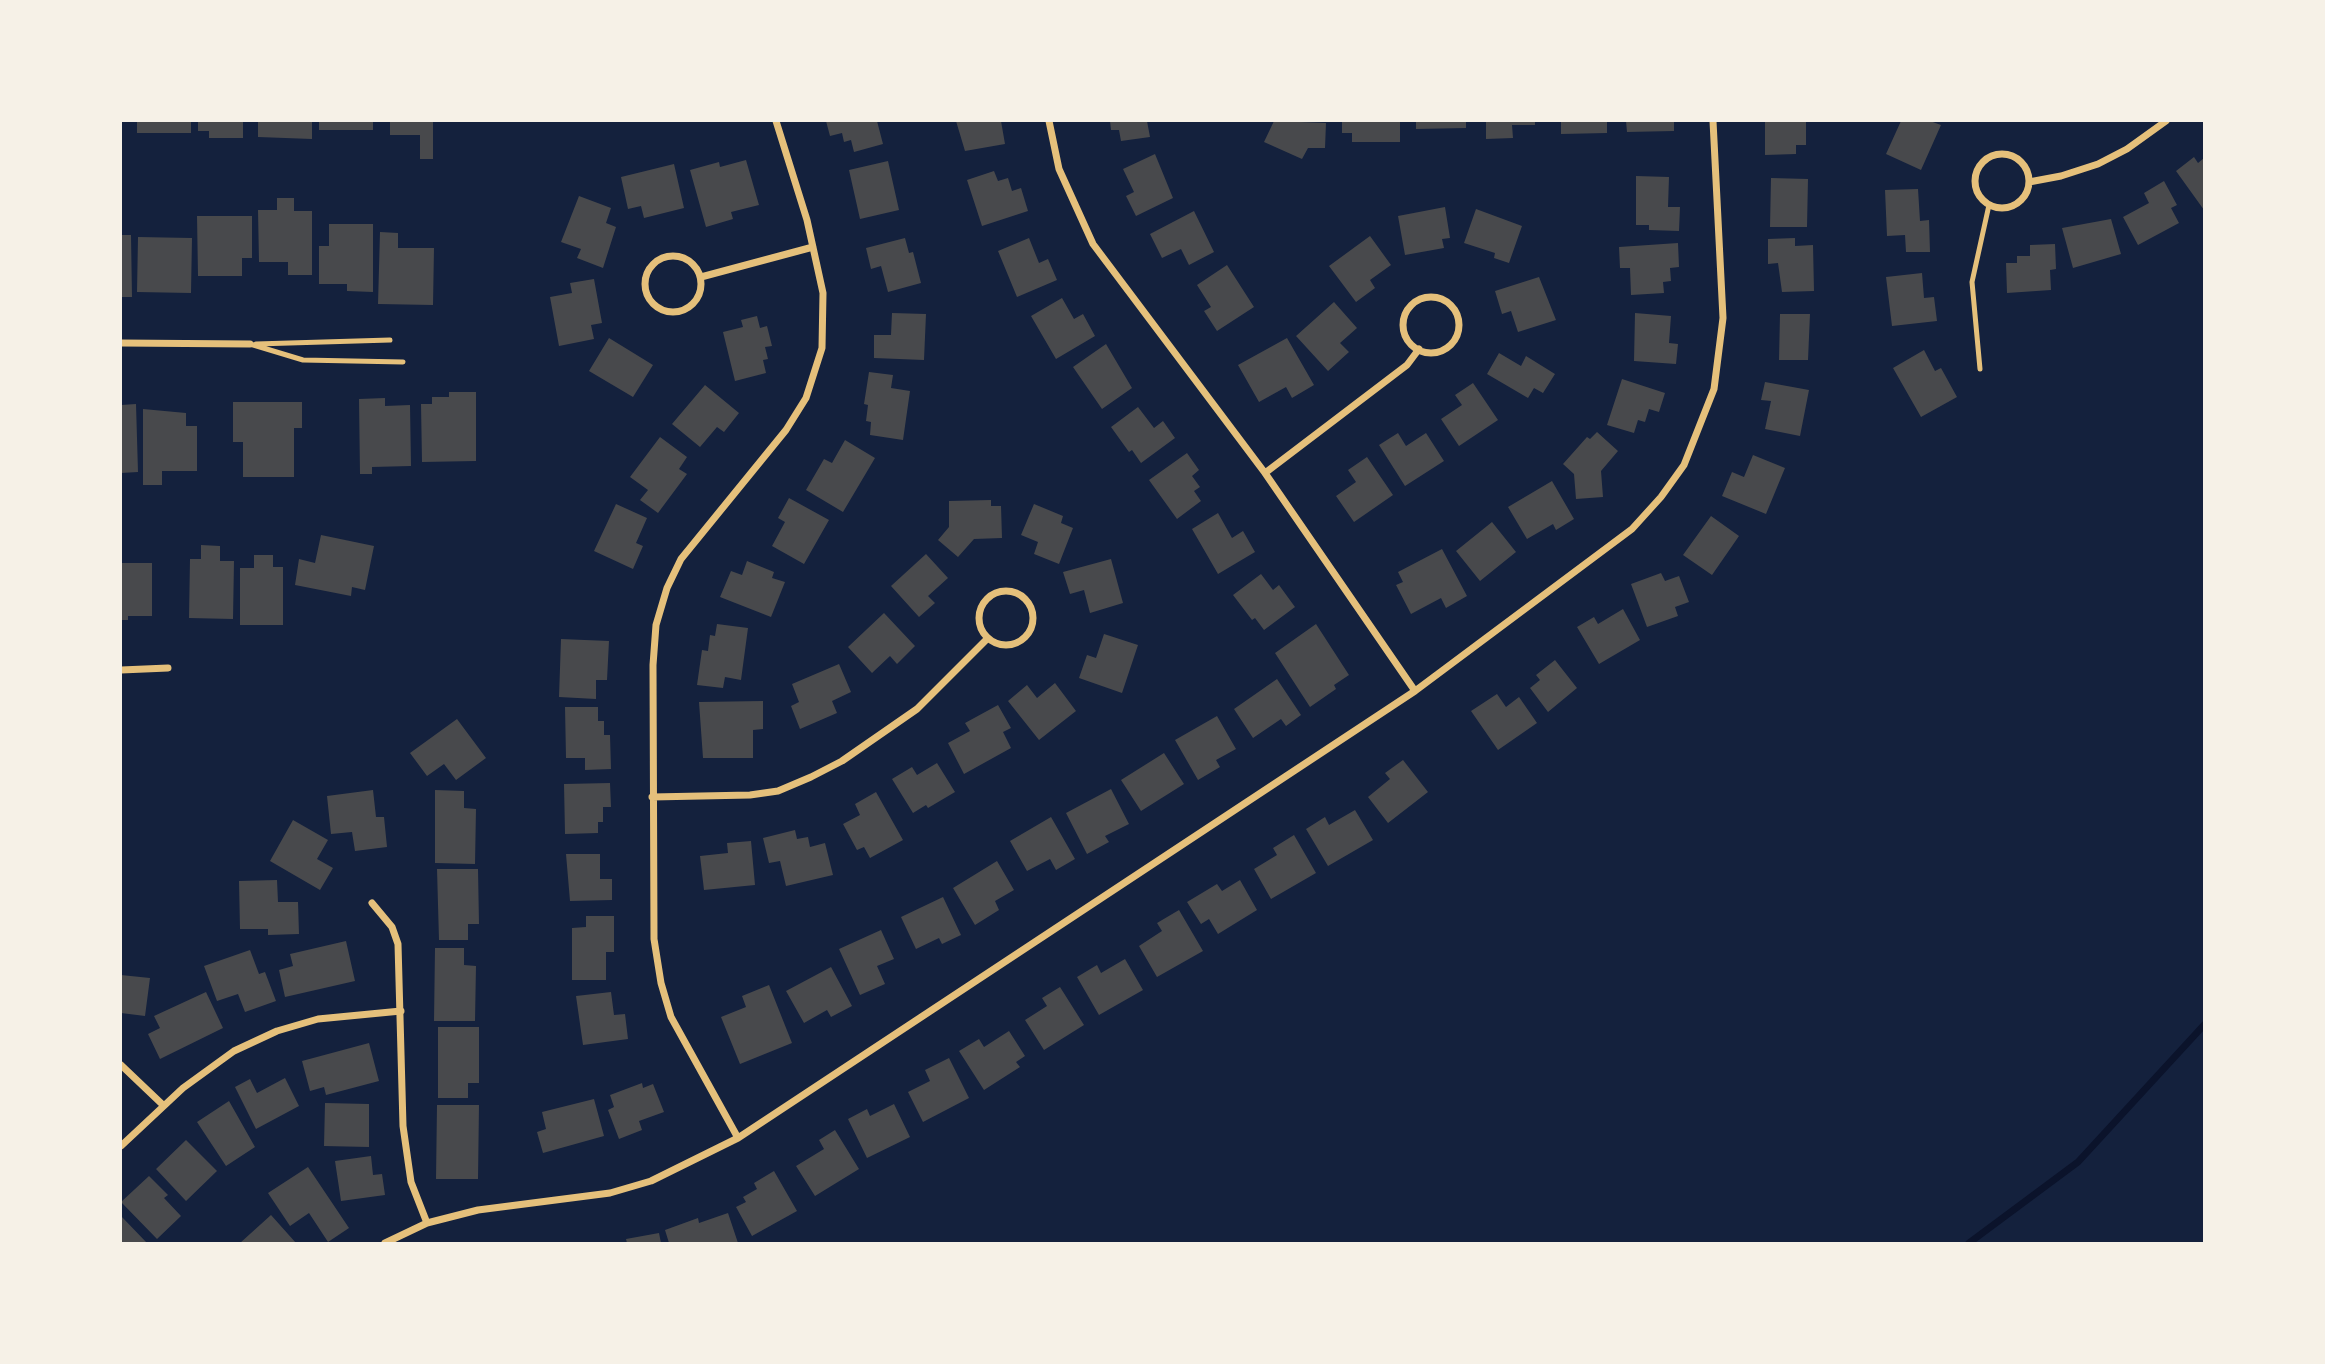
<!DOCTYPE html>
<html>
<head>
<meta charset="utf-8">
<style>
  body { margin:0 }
  #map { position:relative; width:2325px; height:1364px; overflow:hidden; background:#14213d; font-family:"Exo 2",sans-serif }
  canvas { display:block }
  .frame { position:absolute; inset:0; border:122px solid #f6f1e7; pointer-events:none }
</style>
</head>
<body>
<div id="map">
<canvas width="2325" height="1364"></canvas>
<div class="frame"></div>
</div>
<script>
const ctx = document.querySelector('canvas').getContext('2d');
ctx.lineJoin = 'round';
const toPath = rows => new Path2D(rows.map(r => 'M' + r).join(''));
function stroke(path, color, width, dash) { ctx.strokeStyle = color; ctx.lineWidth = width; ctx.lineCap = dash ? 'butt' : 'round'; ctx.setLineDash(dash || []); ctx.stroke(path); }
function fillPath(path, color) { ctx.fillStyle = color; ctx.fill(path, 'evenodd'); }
stroke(toPath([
  [1969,1243,2078,1162,2204,1025]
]), '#0b132b', 7);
fillPath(toPath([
  [137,121,191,121,191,133,137,133],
  [198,121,243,121,243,138,209,138,209,131,198,131],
  [258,121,312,121,312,139,258,137],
  [319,121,373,121,373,130,319,130],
  [390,121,433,121,433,159,420,159,420,135,390,135],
  [826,121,877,121,883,144,854,152,851,140,844,142,842,133,830,136],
  [956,121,1001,121,1005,144,965,151],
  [1110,121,1147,121,1150,137,1121,141,1119,130,1111,130],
  [1274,121,1326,123,1325,148,1308,148,1302,159,1264,142],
  [1342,121,1400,121,1400,142,1352,142,1352,133,1342,133],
  [1416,121,1466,121,1466,128,1416,129],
  [1486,121,1535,121,1535,125,1512,125,1513,138,1486,139],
  [1561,121,1607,121,1607,133,1561,134],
  [1626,121,1674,121,1674,131,1627,132],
  [1765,121,1806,121,1806,145,1796,145,1796,154,1765,155],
  [1901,121,1930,121,1941,125,1921,170,1886,154],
  [1155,154,1173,198,1136,216,1126,196,1134,192,1123,169],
  [2194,157,2198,163,2204,158,2204,210,2176,171],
  [746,160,759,205,731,212,733,219,706,227,690,170,719,162,720,167],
  [888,161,899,210,860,219,849,170],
  [674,164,684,208,644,218,641,206,628,209,621,177],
  [994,171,998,181,1008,178,1012,191,1021,188,1028,211,982,226,967,180],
  [1636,176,1669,177,1668,207,1680,207,1679,231,1649,230,1649,225,1636,225],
  [1771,178,1808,179,1807,227,1770,227],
  [2164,181,2177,205,2171,208,2179,223,2138,245,2123,217,2149,203,2144,193],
  [1918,189,1920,221,1929,220,1930,252,1906,252,1905,235,1887,236,1885,190],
  [579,196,611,208,606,223,616,227,603,268,577,258,581,249,561,242],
  [277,198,294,198,294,211,312,211,312,275,288,275,288,262,259,262,258,210,277,210],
  [1445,207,1450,238,1442,239,1444,248,1405,255,1398,216],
  [1476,209,1522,226,1509,263,1494,258,1495,253,1464,243],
  [1194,211,1214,252,1189,265,1181,249,1162,258,1150,234],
  [197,216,252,216,252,258,242,258,242,276,198,276],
  [2111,219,2121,254,2073,268,2062,228],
  [329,224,373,224,373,292,347,291,347,284,319,284,319,246,329,246],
  [380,232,398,233,398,248,434,248,433,305,378,304],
  [121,235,131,235,132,297,121,297],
  [1370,236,1391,265,1370,280,1375,288,1356,302,1329,266],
  [138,237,192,238,191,293,137,292],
  [905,238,909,253,913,252,921,283,888,292,881,266,871,269,866,248],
  [1029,238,1039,263,1048,259,1057,280,1017,297,998,251],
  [1795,238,1795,246,1813,245,1814,291,1782,292,1778,263,1768,264,1768,239],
  [1678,243,1679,267,1670,268,1671,281,1663,282,1664,293,1631,295,1630,268,1620,268,1619,247],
  [2055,244,2056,269,2050,270,2051,290,2007,293,2006,263,2017,263,2017,256,2030,256,2030,245],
  [1227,265,1254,307,1217,331,1204,311,1211,307,1197,285],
  [1922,273,1924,298,1934,297,1937,321,1892,326,1886,277],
  [1539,277,1556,320,1518,332,1511,311,1502,314,1495,291],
  [594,279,602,323,591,325,594,339,559,346,550,297,572,293,570,283],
  [1062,298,1074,319,1083,314,1095,336,1056,359,1031,316],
  [1334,302,1357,328,1340,343,1349,352,1328,371,1296,336],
  [892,313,926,314,924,360,874,358,874,335,891,335],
  [1635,313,1671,316,1669,343,1678,344,1676,364,1634,361],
  [1780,314,1810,314,1808,360,1779,360],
  [757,316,760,328,767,326,772,346,765,347,768,359,763,360,766,373,735,381,723,332,743,327,741,320],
  [609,338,653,365,633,397,589,371],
  [1287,338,1314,385,1292,398,1286,387,1259,402,1238,365],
  [1106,344,1132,388,1102,409,1073,367],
  [1924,350,1935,371,1941,368,1957,397,1921,417,1893,368],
  [1499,353,1521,366,1526,356,1555,374,1543,393,1534,388,1528,398,1487,374],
  [869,372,893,375,891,388,910,391,903,440,870,435,871,422,866,421,868,405,864,404],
  [1622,379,1665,393,1659,412,1649,409,1645,422,1638,420,1634,433,1607,425],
  [1765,382,1809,390,1800,436,1765,429,1771,401,1761,400],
  [1473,383,1498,420,1459,446,1441,419,1462,405,1455,395],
  [705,385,739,413,724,432,717,427,700,447,672,424],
  [449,392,476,392,476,461,422,462,421,404,432,404,432,397,449,397],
  [385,398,385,406,410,405,411,466,372,467,372,474,360,474,359,399],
  [233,402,302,402,302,428,294,428,294,477,243,477,243,442,233,442],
  [136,404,138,472,121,473,121,405],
  [1138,407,1154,428,1163,421,1175,438,1141,463,1132,450,1129,452,1111,427],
  [143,409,186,413,186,426,197,426,197,471,162,471,162,485,143,485],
  [1597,432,1618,451,1601,471,1603,497,1576,499,1574,474,1563,464,1587,437,1590,439],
  [1398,433,1406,446,1426,433,1444,461,1405,486,1379,445],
  [660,437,687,457,679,469,687,474,658,513,640,500,648,490,630,477],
  [845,440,875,458,843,512,806,490,824,459,832,463],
  [1187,453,1199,470,1192,476,1200,487,1194,491,1201,501,1177,519,1149,480],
  [1753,455,1785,468,1766,514,1722,496,1732,472,1744,477],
  [1367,457,1393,495,1354,522,1336,496,1356,482,1348,470],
  [1552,481,1574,519,1556,530,1553,524,1527,539,1508,507],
  [789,498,829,520,804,564,772,546,785,522,778,518],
  [991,500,991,506,1001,506,1002,538,974,539,958,557,938,540,949,527,949,501],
  [616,504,647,518,636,543,643,546,633,569,594,551],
  [1034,504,1063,516,1061,523,1073,528,1059,564,1034,554,1038,542,1021,535],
  [1218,513,1232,538,1243,531,1255,552,1218,574,1192,529],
  [1711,516,1739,536,1712,575,1683,555],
  [1492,522,1516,552,1480,581,1456,551],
  [321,535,374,546,365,590,352,587,351,596,295,585,299,559,315,563],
  [201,545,220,546,220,561,234,561,233,619,189,618,190,559,201,559],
  [1442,549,1467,596,1446,608,1441,598,1411,614,1396,585,1403,582,1398,572],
  [926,554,948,578,928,596,935,603,919,617,891,586],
  [254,555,273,555,273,567,283,567,283,625,240,625,240,568,254,568],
  [1111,559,1123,603,1090,613,1084,590,1070,594,1063,572],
  [747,561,774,572,772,578,785,582,771,617,720,597,731,571,742,575],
  [121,563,152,563,152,616,128,616,128,620,121,620],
  [1661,573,1665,581,1679,576,1689,602,1675,607,1678,616,1647,627,1631,584],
  [1261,574,1273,590,1279,585,1295,607,1264,630,1255,618,1252,620,1233,595],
  [1623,609,1640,640,1599,664,1577,627,1594,617,1598,624],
  [884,613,915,646,897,664,890,656,872,673,848,647],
  [717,624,748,628,741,680,725,677,723,688,697,685,702,650,708,651,710,635,715,636],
  [1316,624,1349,675,1334,685,1336,689,1310,707,1275,653],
  [1104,634,1138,645,1122,693,1079,678,1087,655,1096,658],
  [561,639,609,641,607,680,596,680,596,699,559,697],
  [1555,660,1577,688,1548,712,1530,688,1540,680,1536,675],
  [839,664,851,692,832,701,837,713,800,729,791,706,799,702,792,684],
  [1277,679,1301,715,1286,726,1281,719,1253,738,1234,709],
  [1055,683,1076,711,1039,740,1008,701,1027,685,1037,698],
  [1497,694,1506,707,1519,697,1537,723,1498,750,1471,711],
  [763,701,763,729,753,730,753,758,703,758,699,702],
  [998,705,1011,728,1003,732,1011,748,964,774,948,743,970,731,965,723],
  [565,707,598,707,598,721,604,721,604,735,610,735,611,769,585,770,585,758,566,758],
  [1217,716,1236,749,1216,760,1220,767,1198,780,1175,740],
  [457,719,486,758,456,780,444,764,427,776,410,753],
  [1164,753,1184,784,1141,811,1121,780],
  [1403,760,1428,792,1388,823,1368,797,1390,779,1385,773],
  [937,763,955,792,928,808,926,805,913,813,892,779,912,767,917,775],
  [610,783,611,807,603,807,603,822,598,822,598,833,565,834,564,784],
  [1111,789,1129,824,1105,836,1109,842,1087,854,1066,813],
  [373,790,376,817,384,817,387,847,355,851,352,832,331,834,327,796],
  [435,790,464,791,464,808,476,809,475,864,435,863],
  [876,792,903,840,870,858,864,847,857,850,843,824,860,815,855,804],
  [1355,810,1373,840,1328,866,1306,829,1325,817,1329,825],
  [1051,817,1075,859,1056,870,1050,859,1027,871,1010,841],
  [293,820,328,840,317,859,333,868,320,890,270,861],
  [795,830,797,839,808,837,810,847,825,843,833,875,786,886,780,861,769,863,763,838],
  [1294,835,1316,873,1271,899,1254,869,1277,855,1273,848],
  [751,841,755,885,704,890,700,856,728,853,727,843],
  [566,854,600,854,600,879,612,879,612,900,570,901],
  [997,861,1014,890,995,901,999,910,975,925,953,888],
  [437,869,478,869,479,924,468,924,468,940,439,940],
  [277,880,278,902,298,902,299,934,268,935,268,929,240,929,239,881],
  [1240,880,1257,910,1218,934,1209,919,1201,924,1187,902,1217,884,1222,891],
  [943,897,961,935,942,944,939,938,916,949,901,917],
  [1179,910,1203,951,1157,977,1139,946,1162,931,1157,923],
  [586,916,614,916,614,952,606,952,606,980,572,980,572,928,586,927],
  [881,930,894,959,877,966,885,984,860,995,839,949],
  [346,941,355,981,285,997,279,970,293,966,290,954],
  [435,948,464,948,464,965,476,966,475,1021,434,1021],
  [250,950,259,974,265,972,276,1001,245,1012,238,994,217,1001,204,966],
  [1125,959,1143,990,1099,1015,1077,977,1097,965,1101,973],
  [831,967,852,1006,831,1017,827,1010,804,1023,786,991],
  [121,975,150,978,145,1016,121,1013],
  [769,985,792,1043,740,1064,721,1017,746,1007,742,996],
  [1060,987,1084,1025,1044,1050,1025,1020,1047,1006,1042,998],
  [206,992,223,1028,160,1059,148,1034,160,1028,154,1016],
  [611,992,614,1015,625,1014,628,1039,583,1045,576,996],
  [438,1027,479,1027,479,1083,468,1083,468,1098,438,1098],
  [1009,1031,1025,1056,1016,1062,1020,1067,984,1090,959,1051,979,1039,984,1047],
  [369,1043,379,1081,326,1095,324,1087,310,1091,302,1061],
  [949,1058,969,1098,923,1122,908,1092,930,1081,925,1070],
  [285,1078,299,1106,256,1129,235,1087,250,1079,257,1093],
  [642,1083,643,1088,653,1084,664,1112,639,1121,642,1130,619,1139,608,1110,614,1107,610,1095],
  [594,1099,604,1136,543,1153,537,1132,546,1129,542,1112],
  [229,1101,255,1147,226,1166,197,1122],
  [325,1103,369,1104,369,1147,324,1146],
  [894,1104,910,1137,867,1158,848,1119,867,1109,870,1116],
  [437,1105,479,1105,478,1179,436,1179],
  [835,1130,859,1169,815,1196,796,1166,824,1149,819,1140],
  [186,1140,217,1171,186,1201,156,1169],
  [371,1156,373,1175,382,1174,385,1195,341,1201,335,1161],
  [308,1167,349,1228,328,1242,309,1213,290,1226,268,1193],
  [774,1171,797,1211,752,1236,736,1207,746,1202,743,1197,757,1189,754,1183],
  [149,1176,168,1195,164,1198,181,1216,157,1239,121,1202],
  [728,1213,738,1243,669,1243,665,1230,698,1218,699,1223],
  [271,1215,296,1243,240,1243],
  [121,1216,147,1243,121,1243],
  [659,1233,661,1243,627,1243,626,1239]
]), '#48494c');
stroke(toPath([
  [250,344,303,360,403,362],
  [256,344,390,340],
  [1980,369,1972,282,1989,205]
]), '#e5c07b', 5);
stroke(toPath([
  [1049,121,1059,169,1093,244,1265,473,1415,691],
  '1975 181a27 27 0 1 1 54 0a27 27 0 1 1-54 0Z',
  [2029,182,2061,176,2098,164,2127,149,2166,121],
  '645 284a28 28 0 1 1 56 0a28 28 0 1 1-56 0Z',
  [701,277,813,247],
  '1403 325a28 28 0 1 1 56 0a28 28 0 1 1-56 0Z',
  [121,343,250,344],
  [1265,473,1407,365,1419,349],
  '979 618a27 27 0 1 1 54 0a27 27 0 1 1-54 0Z',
  [121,670,168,668],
  [652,797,750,795,778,791,811,777,842,761,917,709,988,638],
  [372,903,392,927,398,944,403,1126,411,1182,427,1223],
  [121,1065,163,1105],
  [738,1138,671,1017,661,983,654,939,653,665,656,625,667,588,681,559,786,430,806,398,822,348,823,293,807,220,776,121],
  [121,1146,183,1088,234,1051,277,1031,318,1019,401,1011],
  [385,1243,427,1223,478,1210,610,1193,651,1181,738,1138,1415,691,1632,529,1661,497,1684,465,1714,389,1723,318,1713,121]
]), '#e5c07b', 7);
</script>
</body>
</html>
